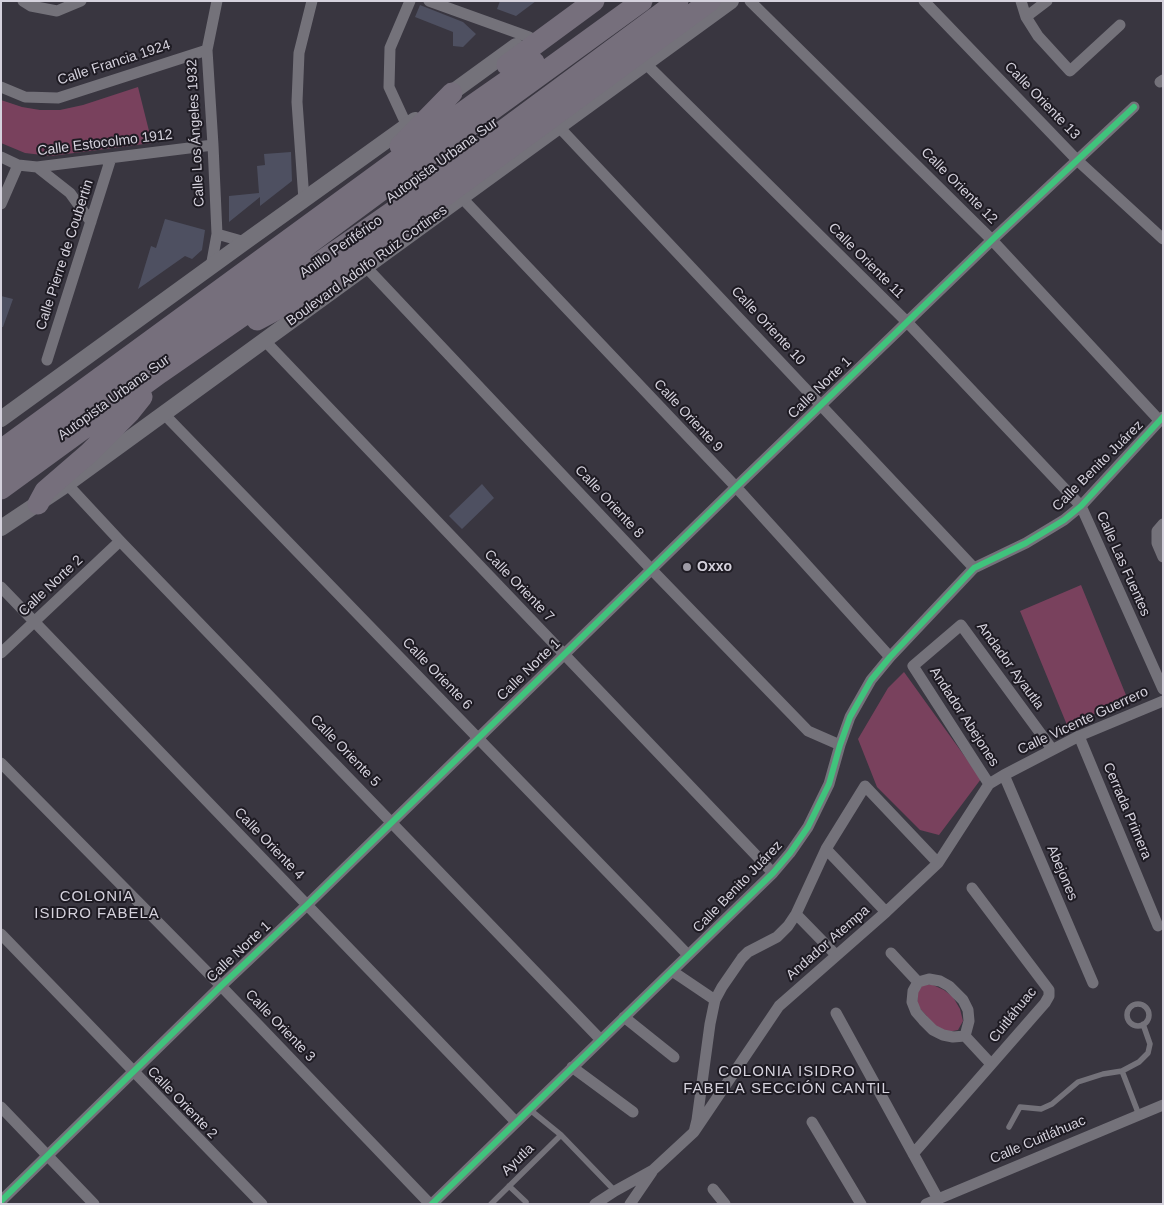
<!DOCTYPE html>
<html>
<head>
<meta charset="utf-8">
<style>
  body { margin:0 }
  #map { position:relative; width:1164px; height:1205px; overflow:hidden; background:#393640; font-family:Arial,sans-serif }
  canvas { display:block }
  .frame { position:absolute; inset:0; border:2px solid #d5d2dd; pointer-events:none }
</style>
</head>
<body>
<div id="map">
<canvas width="1164" height="1205"></canvas>
<div class="frame"></div>
</div>
<script>
const ctx = document.querySelector('canvas').getContext('2d');
ctx.lineJoin = 'round';
function fillPath(path, color) { ctx.fillStyle = color; ctx.fill(path, 'evenodd'); }
const toPath = rows => new Path2D(rows.map(r => 'M' + r).join(''));
function stroke(path, color, width, dash) { ctx.strokeStyle = color; ctx.lineWidth = width; ctx.lineCap = dash ? 'butt' : 'round'; ctx.setLineDash(dash || []); ctx.stroke(path); }
function drawText(font, color, halo, rows, align = 'center') {
  ctx.font = font + ' Arial,sans-serif'; ctx.lineWidth = 4; ctx.setLineDash([]); ctx.textBaseline = 'middle'; ctx.strokeStyle = halo; ctx.fillStyle = color; for (const [text, x, y, turn = 0] of rows) {
    ctx.save(); ctx.translate(x, y); ctx.rotate((+turn || 0) * Math.PI / 180); ctx.textAlign = isNaN(turn) ? turn : align; if (halo) ctx.strokeText(text, 0, 0); ctx.fillText(text, 0, 0); ctx.restore();
  }
}
fillPath(toPath([
  [138,87,152,143,51,156,25,153,1,143,1,100,22,107,40,110,60,110,83,105],
  [1081,585,1128,700,1067,725,1020,611],
  [904,672,981,779,939,835,920,830,877,787,858,739,888,688],
  [925,984,933,985,944,990,953,997,960,1009,963,1021,958,1030,948,1032,937,1028,917,1005,918,988]
]), '#79415d');
fillPath(toPath([
  [500,1,536,1,516,16,497,9],
  [420,5,463,22,476,34,463,47,453,46,453,32,415,17],
  [291,152,292,181,260,206,260,197,229,222,229,196,259,193,257,166,265,165,264,154],
  [165,219,205,230,202,250,192,259,185,256,138,289,151,246,156,248],
  [1,296,13,299,3,327,1,327],
  [482,484,494,498,462,529,449,516]
]), '#4e5061');
stroke(toPath([
  '1127 1015a11 11 0 1 1 22 0a11 11 0 1 1-22 0Z',
  [1122,1071,1139,1115],
  [529,1109,561,1135,615,1191],
  [1009,1127,1020,1107,1041,1109,1052,1104,1078,1082,1103,1074,1122,1071,1139,1062,1148,1053,1150,1044,1143,1024],
  [509,1186,526,1202],
  [491,1204,561,1135]
]), '#74727a', 5.5);
stroke(toPath([
  [23,1,31,6,57,11,81,1],
  [429,1,529,37],
  [750,1,992,240,1160,421],
  [924,1,1077,160,1163,239],
  [1021,1,1026,17,1038,36,1070,71,1120,25],
  [1026,17,1047,1],
  [645,63,907,322,1081,506,1163,689],
  [1160,82,1163,80],
  [1,87,25,97,58,98,207,50],
  [407,126,389,87,390,48,410,1],
  [559,127,974,568],
  [1,157,18,165,37,167,213,145],
  [37,167,70,193,91,222],
  [462,198,736,487,890,657],
  [304,200,297,102,299,53,312,1],
  [1,204,18,165],
  [217,234,245,242],
  [211,267,217,234,213,145,207,50,217,1],
  [366,267,651,569,808,731,840,745],
  [265,341,773,873],
  [47,360,111,158],
  [164,414,688,955],
  [67,484,120,541,601,1040],
  [1163,524,1157,531,1157,543,1163,557],
  [1,587,516,1122],
  [1,653,120,541],
  [1079,736,1158,926],
  [1,763,221,986,430,1204],
  [1004,775,1093,983],
  [989,784,913,666,961,625,1052,749],
  [826,849,886,912],
  [796,914,836,955],
  [1,934,262,1204],
  [891,953,918,982],
  [672,971,715,1000],
  [929,979,940,981,949,986,963,1000,968,1010,969,1021,965,1036,953,1037,943,1035,933,1030,923,1020,916,1012,912,1002,913,991,918,982,929,979],
  [836,1013,938,1199],
  [624,1017,674,1057],
  [965,1036,991,1064],
  [572,1067,633,1112],
  [1,1107,94,1204],
  [812,1122,861,1204],
  [694,1132,779,1006,886,912,938,863,989,784,1004,775,1079,736,1163,701],
  [913,1154,1045,1003,1049,996,1049,990,972,888],
  [713,1189,725,1204],
  [1,1201,221,986,307,905,736,487,992,240,1134,107],
  [432,1204,773,873,790,853,808,827,829,784,840,745,850,717,871,680,890,657,974,568,1026,543,1064,520,1081,506,1163,417],
  [595,1204,615,1191,653,1170,694,1132,697,1120,710,1024,715,1000,722,987,742,958,748,952,777,937,788,926,796,914,826,849,865,786,938,863],
  [630,1204,652,1172],
  [926,1204,1163,1105]
]), '#74727a', 11);
stroke(toPath([
  [443,99,516,46],
  [1,419,245,242,415,120],
  [1,528,67,484,731,1]
]), '#74727a', 16);
stroke(toPath([
  [507,65,594,1],
  [400,146,452,93],
  [257,320,325,284,710,1],
  [1,450,474,104,534,62],
  [1,468,129,377,379,192,642,1],
  [1,489,160,373,401,206,678,1],
  [38,504,45,491,89,453,130,412,142,397]
]), '#766f7c', 21);
stroke(toPath([
  [1,1201,221,986,307,905,736,487,992,240,1134,107],
  [432,1204,773,873,790,853,808,827,829,784,840,745,850,717,871,680,890,657,974,568,1026,543,1064,520,1081,506,1163,417]
]), '#40c37c', 6);
for (const [x, y, r, color] of [
  [687,567,5,"#9e9ba6"]
]) { const dot = new Path2D(); dot.arc(x, y, r, 0, 2 * Math.PI); ctx.fillStyle = color; ctx.fill(dot); stroke(dot, '#1e1b23', 2); }
drawText('14px', '#d5d2dd', '#1e1b23', [
  ["Calle Francia 1924",114,63,-18],
  ["Calle Oriente 13",1042,101,46],
  ["Calle Los Ángeles 1932",196,133,-93],
  ["Calle Estocolmo 1912",105,143,-7],
  ["Autopista Urbana Sur",442,161,-36],
  ["Calle Oriente 12",959,186,45],
  ["Anillo Periférico",341,247,-35],
  ["Calle Pierre de Coubertin",65,255,-72],
  ["Calle Oriente 11",866,261,45],
  ["Boulevard Adolfo Ruiz Cortines",367,266,-36],
  ["Calle Oriente 10",768,326,47],
  ["Calle Norte 1",820,388,-44],
  ["Autopista Urbana Sur",114,398,-36],
  ["Calle Oriente 9",688,416,47],
  ["Calle Benito Juárez",1098,466,-45],
  ["Calle Oriente 8",609,502,47],
  ["Calle Las Fuentes",1123,564,66],
  ["Calle Norte 2",51,586,-43],
  ["Calle Oriente 7",519,586,46],
  ["Andador Ayautla",1010,666,54],
  ["Calle Norte 1",529,670,-44],
  ["Calle Oriente 6",437,674,46],
  ["Andador Abejones",964,717,57],
  ["Calle Vicente Guerrero",1083,721,-25],
  ["Calle Oriente 5",345,751,46],
  ["Cerrada Primera",1127,811,67],
  ["Calle Oriente 4",269,844,46],
  ["Abejones",1062,873,67],
  ["Calle Benito Juárez",738,887,-46],
  ["Andador Atempa",828,943,-41],
  ["Calle Norte 1",239,952,-43],
  ["Cuitláhuac",1013,1015,-51],
  ["Calle Oriente 3",280,1026,46],
  ["Calle Oriente 2",182,1103,46],
  ["Calle Cuitláhuac",1038,1140,-23],
  ["Ayutla",518,1160,-44]
]);
drawText('bold 14px', '#d5d2dd', '#1e1b23', [
  ["Oxxo",697,567]
], 'left');
ctx.letterSpacing = '1px';
drawText('15px', '#d5d2dd', '#1e1b23', [
  ["COLONIA",97,897],
  ["ISIDRO FABELA",97,914],
  ["COLONIA ISIDRO",787,1072],
  ["FABELA SECCIÓN CANTIL",787,1089]
]);
ctx.letterSpacing = '0px';
</script>
</body>
</html>
